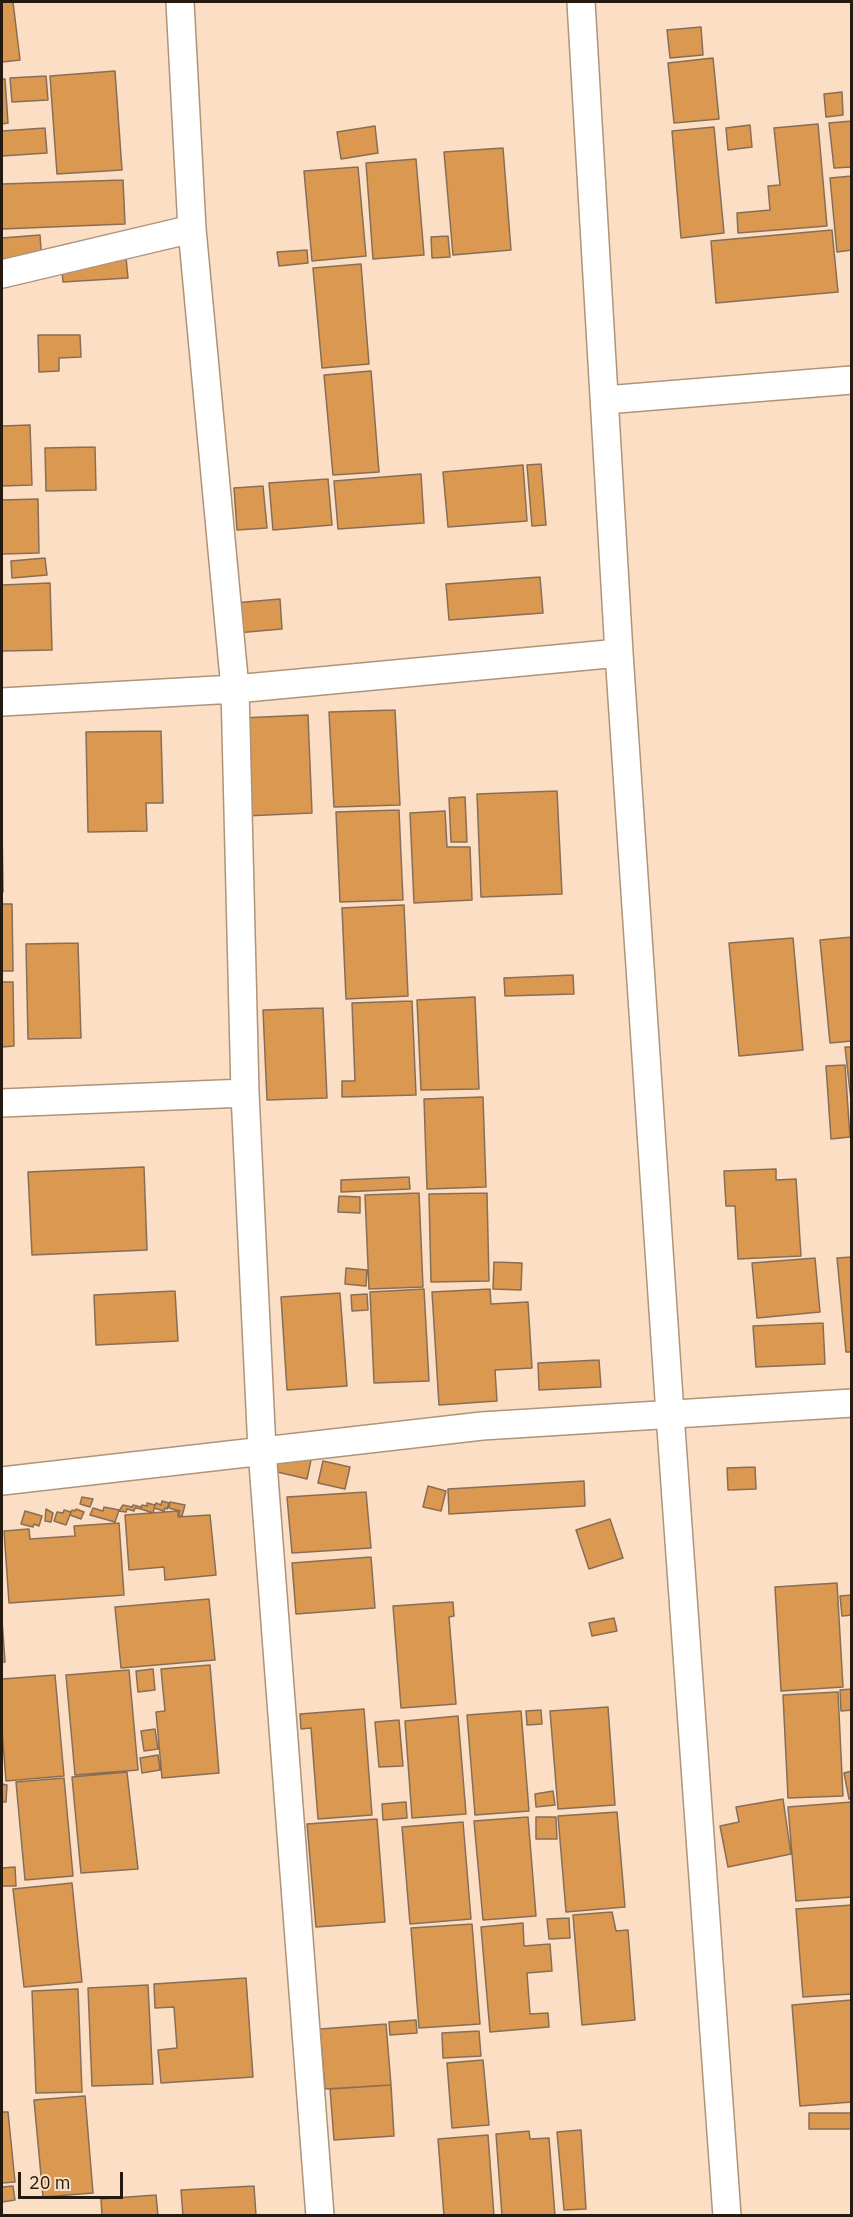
<!DOCTYPE html>
<html>
<head>
<meta charset="utf-8">
<style>
  body { margin:0 }
  #map { position:relative; width:853px; height:2217px; overflow:hidden; background:#fbdec3; font-family:"IBM Plex Sans",sans-serif }
  canvas { display:block }
  .frame { position:absolute; inset:0; border:3px solid #251a10; pointer-events:none }
  .scale { position:absolute; left:18px; top:2172px; width:105px; height:27px; box-sizing:border-box; border:3px solid #251a10; border-top:0; padding-left:8px; font-size:18px; line-height:21px; white-space:nowrap; color:#251a10; -webkit-text-stroke:4px #fbdec3; paint-order:stroke }
</style>
</head>
<body>
<div id="map">
<canvas width="853" height="2217"></canvas>
<div class="frame"></div>
<div class="scale">20 m</div>
</div>
<script>
const ctx = document.querySelector('canvas').getContext('2d');
ctx.lineJoin = 'round';
function fillPath(path, color) { ctx.fillStyle = color; ctx.fill(path, 'evenodd'); }
const toPath = rows => new Path2D(rows.map(r => 'M' + r).join(''));
function stroke(path, color, width, dash) { ctx.strokeStyle = color; ctx.lineWidth = width; ctx.lineCap = dash ? 'butt' : 'round'; ctx.setLineDash(dash || []); ctx.stroke(path); }
const building = toPath([
  [2,2,13,2,20,60,2,62,2,2],
  [701,27,703,55,670,58,667,30,701,27],
  [713,58,719,119,674,123,668,63,713,58],
  [115,71,122,170,57,174,50,76,115,71],
  [46,76,48,100,12,102,10,78,46,76],
  [2,79,5,79,8,123,2,124,2,79],
  [842,92,843,115,826,117,824,94,842,92],
  [852,121,852,167,834,168,829,123,852,121],
  [818,124,827,226,738,233,737,213,770,210,768,186,780,185,774,128,818,124],
  [750,125,752,147,728,150,726,128,750,125],
  [375,126,378,153,341,159,337,132,375,126],
  [714,127,724,233,681,238,672,131,714,127],
  [45,128,47,153,2,156,2,131,45,128],
  [503,148,511,250,453,255,444,152,503,148],
  [416,159,424,255,373,259,366,163,416,159],
  [358,167,366,256,312,261,304,171,358,167],
  [852,176,852,250,837,252,830,178,852,176],
  [123,180,125,224,2,229,2,184,123,180],
  [832,230,838,292,716,303,711,241,832,230],
  [40,235,43,278,2,281,2,238,40,235],
  [448,236,450,257,432,258,431,237,448,236],
  [125,247,128,278,63,282,62,271,80,270,80,260,125,247],
  [307,250,308,263,279,266,277,252,307,250],
  [361,264,369,364,322,368,313,268,361,264],
  [38,335,80,335,81,357,59,358,59,371,39,372,38,335],
  [371,371,379,472,333,475,324,375,371,371],
  [30,425,32,485,2,486,2,426,30,425],
  [95,447,96,490,46,491,45,448,95,447],
  [541,464,546,525,532,526,527,465,541,464],
  [523,465,527,521,448,527,443,472,523,465],
  [421,474,424,523,338,529,334,481,421,474],
  [328,479,332,525,273,530,269,483,328,479],
  [263,486,267,528,237,530,234,488,263,486],
  [38,499,39,553,2,554,2,500,38,499],
  [45,558,47,575,12,578,11,561,45,558],
  [540,577,543,613,449,620,446,584,540,577],
  [50,583,52,650,2,651,2,585,50,583],
  [280,599,282,629,236,633,234,603,280,599],
  [395,710,400,805,334,807,329,712,395,710],
  [308,715,312,813,245,816,241,718,308,715],
  [161,731,163,803,146,803,147,831,88,832,86,732,161,731],
  [557,791,562,894,481,897,477,794,557,791],
  [465,797,467,842,451,842,449,798,465,797],
  [399,810,403,900,340,902,336,812,399,810],
  [445,811,447,847,470,847,472,900,414,903,410,813,445,811],
  [2,821,3,892,2,892,2,821],
  [2,904,12,904,13,971,2,971,2,904],
  [404,905,408,996,346,999,342,908,404,905],
  [852,937,852,1041,830,1043,820,940,852,937],
  [793,938,803,1050,739,1056,729,943,793,938],
  [78,943,81,1038,28,1039,26,944,78,943],
  [573,975,574,994,505,996,504,978,573,975],
  [2,982,13,982,14,1046,2,1047,2,982],
  [475,997,479,1089,421,1090,417,1000,475,997],
  [412,1001,416,1095,342,1097,342,1081,355,1081,352,1003,412,1001],
  [323,1008,327,1098,267,1100,263,1010,323,1008],
  [845,1047,852,1047,852,1110,845,1047],
  [845,1065,850,1137,831,1139,826,1066,845,1065],
  [483,1097,486,1187,427,1189,424,1099,483,1097],
  [144,1167,147,1250,32,1255,28,1172,144,1167],
  [776,1169,776,1180,796,1179,801,1256,738,1259,735,1206,726,1206,724,1171,776,1169],
  [409,1177,410,1189,341,1192,341,1180,409,1177],
  [419,1193,423,1287,369,1289,365,1195,419,1193],
  [487,1193,489,1281,431,1282,429,1194,487,1193],
  [339,1196,360,1197,360,1213,338,1212,339,1196],
  [852,1257,852,1352,846,1352,837,1258,852,1257],
  [815,1258,820,1312,757,1318,752,1263,815,1258],
  [494,1262,522,1263,521,1290,493,1289,494,1262],
  [346,1268,367,1270,366,1286,345,1284,346,1268],
  [424,1289,429,1381,374,1383,370,1292,424,1289],
  [490,1289,491,1304,528,1302,532,1368,495,1370,497,1401,439,1405,432,1292,490,1289],
  [175,1291,178,1341,96,1345,94,1295,175,1291],
  [340,1293,347,1386,287,1390,281,1297,340,1293],
  [367,1294,368,1310,352,1311,351,1295,367,1294],
  [823,1323,825,1364,756,1367,753,1326,823,1323],
  [599,1360,601,1387,539,1390,538,1363,599,1360],
  [277,1452,311,1460,307,1479,273,1471,277,1452],
  [323,1461,350,1467,345,1489,318,1483,323,1461],
  [755,1467,756,1489,728,1490,727,1468,755,1467],
  [584,1481,585,1506,449,1514,448,1489,584,1481],
  [428,1486,446,1491,441,1511,423,1507,428,1486],
  [366,1492,371,1548,292,1553,287,1497,366,1492],
  [82,1497,93,1499,90,1507,80,1504,82,1497],
  [162,1501,169,1503,167,1509,165,1508,164,1511,154,1508,156,1503,161,1505,162,1501],
  [170,1502,185,1505,182,1516,178,1515,180,1511,169,1508,170,1502],
  [147,1503,155,1505,153,1513,141,1509,142,1505,147,1506,147,1503],
  [123,1505,132,1507,133,1505,141,1507,141,1509,135,1508,134,1511,127,1509,126,1512,119,1511,123,1505],
  [104,1507,119,1510,115,1522,90,1515,93,1508,103,1511,104,1507],
  [46,1509,53,1513,51,1522,45,1521,46,1509],
  [76,1509,84,1512,81,1519,70,1515,72,1510,75,1511,76,1509],
  [64,1510,71,1512,66,1525,54,1521,57,1512,63,1513,64,1510],
  [25,1511,42,1516,39,1526,34,1524,33,1527,21,1524,25,1511],
  [178,1511,178,1517,210,1515,216,1575,165,1580,164,1567,129,1570,125,1515,178,1511],
  [610,1519,623,1558,589,1569,576,1530,610,1519],
  [119,1523,124,1595,9,1603,4,1531,29,1529,30,1539,75,1536,74,1526,119,1523],
  [371,1557,375,1608,296,1614,292,1563,371,1557],
  [837,1583,843,1687,781,1691,775,1587,837,1583],
  [852,1595,852,1615,842,1616,840,1596,852,1595],
  [209,1599,215,1660,121,1668,115,1607,209,1599],
  [453,1602,454,1616,449,1617,456,1704,401,1708,393,1606,453,1602],
  [614,1618,617,1631,592,1636,589,1623,614,1618],
  [2,1620,5,1662,2,1662,2,1620],
  [210,1665,219,1773,162,1778,156,1712,165,1711,161,1669,210,1665],
  [153,1669,155,1690,138,1692,136,1671,153,1669],
  [129,1670,138,1770,75,1775,66,1675,129,1670],
  [55,1675,64,1776,6,1781,2,1730,2,1679,55,1675],
  [852,1689,852,1710,841,1711,840,1690,852,1689],
  [838,1692,843,1796,788,1798,783,1695,838,1692],
  [608,1707,615,1805,558,1809,550,1711,608,1707],
  [364,1709,372,1815,318,1819,311,1728,301,1729,300,1714,364,1709],
  [541,1710,542,1724,527,1725,526,1711,541,1710],
  [521,1711,529,1811,475,1815,467,1715,521,1711],
  [458,1716,466,1814,412,1818,405,1721,458,1716],
  [399,1720,403,1766,379,1767,375,1722,399,1720],
  [155,1729,158,1749,144,1751,141,1731,155,1729],
  [158,1755,160,1770,142,1773,140,1758,158,1755],
  [852,1771,852,1799,849,1799,844,1773,852,1771],
  [127,1772,138,1869,81,1873,72,1777,127,1772],
  [64,1778,73,1876,25,1880,16,1782,64,1778],
  [2,1784,7,1785,6,1802,2,1802,2,1784],
  [553,1791,555,1805,536,1807,535,1794,553,1791],
  [783,1799,791,1854,728,1867,720,1826,739,1822,736,1807,783,1799],
  [406,1802,407,1818,383,1820,382,1804,406,1802],
  [852,1802,852,1897,796,1901,788,1807,852,1802],
  [617,1812,625,1907,566,1912,558,1816,617,1812],
  [528,1817,536,1916,483,1920,474,1821,528,1817],
  [536,1817,556,1817,557,1839,536,1839,536,1817],
  [377,1819,385,1922,316,1927,307,1824,377,1819],
  [463,1822,471,1919,410,1924,402,1827,463,1822],
  [15,1867,16,1886,2,1886,2,1868,15,1867],
  [72,1883,82,1982,24,1987,13,1889,72,1883],
  [852,1905,852,1994,803,1997,796,1909,852,1905],
  [612,1912,616,1931,628,1930,635,2020,582,2025,573,1915,612,1912],
  [569,1918,570,1938,549,1939,547,1919,569,1918],
  [523,1923,524,1946,550,1944,552,1971,527,1973,530,2014,548,2013,549,2027,490,2032,481,1927,523,1923],
  [472,1924,480,2024,419,2028,411,1928,472,1924],
  [246,1978,253,2077,161,2083,158,2050,177,2048,174,2007,155,2008,154,1984,246,1978],
  [148,1985,153,2084,92,2086,88,1988,148,1985],
  [78,1989,82,2092,36,2093,32,1991,78,1989],
  [852,2000,852,2102,800,2106,792,2005,852,2000],
  [416,2020,417,2033,390,2035,389,2022,416,2020],
  [386,2024,391,2085,325,2089,320,2029,386,2024],
  [479,2031,481,2056,443,2058,442,2033,479,2031],
  [483,2060,489,2125,452,2128,447,2063,483,2060],
  [391,2085,394,2136,334,2140,330,2089,391,2085],
  [85,2096,93,2193,43,2197,34,2100,85,2096],
  [2,2112,8,2112,15,2182,2,2183,2,2112],
  [809,2113,852,2113,852,2129,809,2129,809,2113],
  [581,2130,586,2209,564,2210,557,2132,581,2130],
  [529,2131,530,2139,549,2138,555,2216,502,2216,496,2134,529,2131],
  [488,2135,494,2216,444,2216,438,2139,488,2135],
  [13,2186,15,2200,2,2202,2,2187,13,2186],
  [254,2186,256,2216,183,2216,181,2190,254,2186],
  [156,2195,158,2216,102,2216,101,2199,156,2195]
]);
fillPath(building, '#db9850');
stroke(building, '#886e56', 1.5);
const minor = toPath([
  [180,2,192,229,235,689,245,1093,262,1450,320,2216],
  [581,2,619,653,670,1414,727,2216],
  [2,274,192,229],
  [605,400,852,380],
  [2,702,235,689,619,653],
  [2,1103,245,1093],
  [2,1481,482,1426,852,1403]
]);
stroke(minor, '#af947a', 30);
stroke(minor, '#fff', 27);
</script>
</body>
</html>
